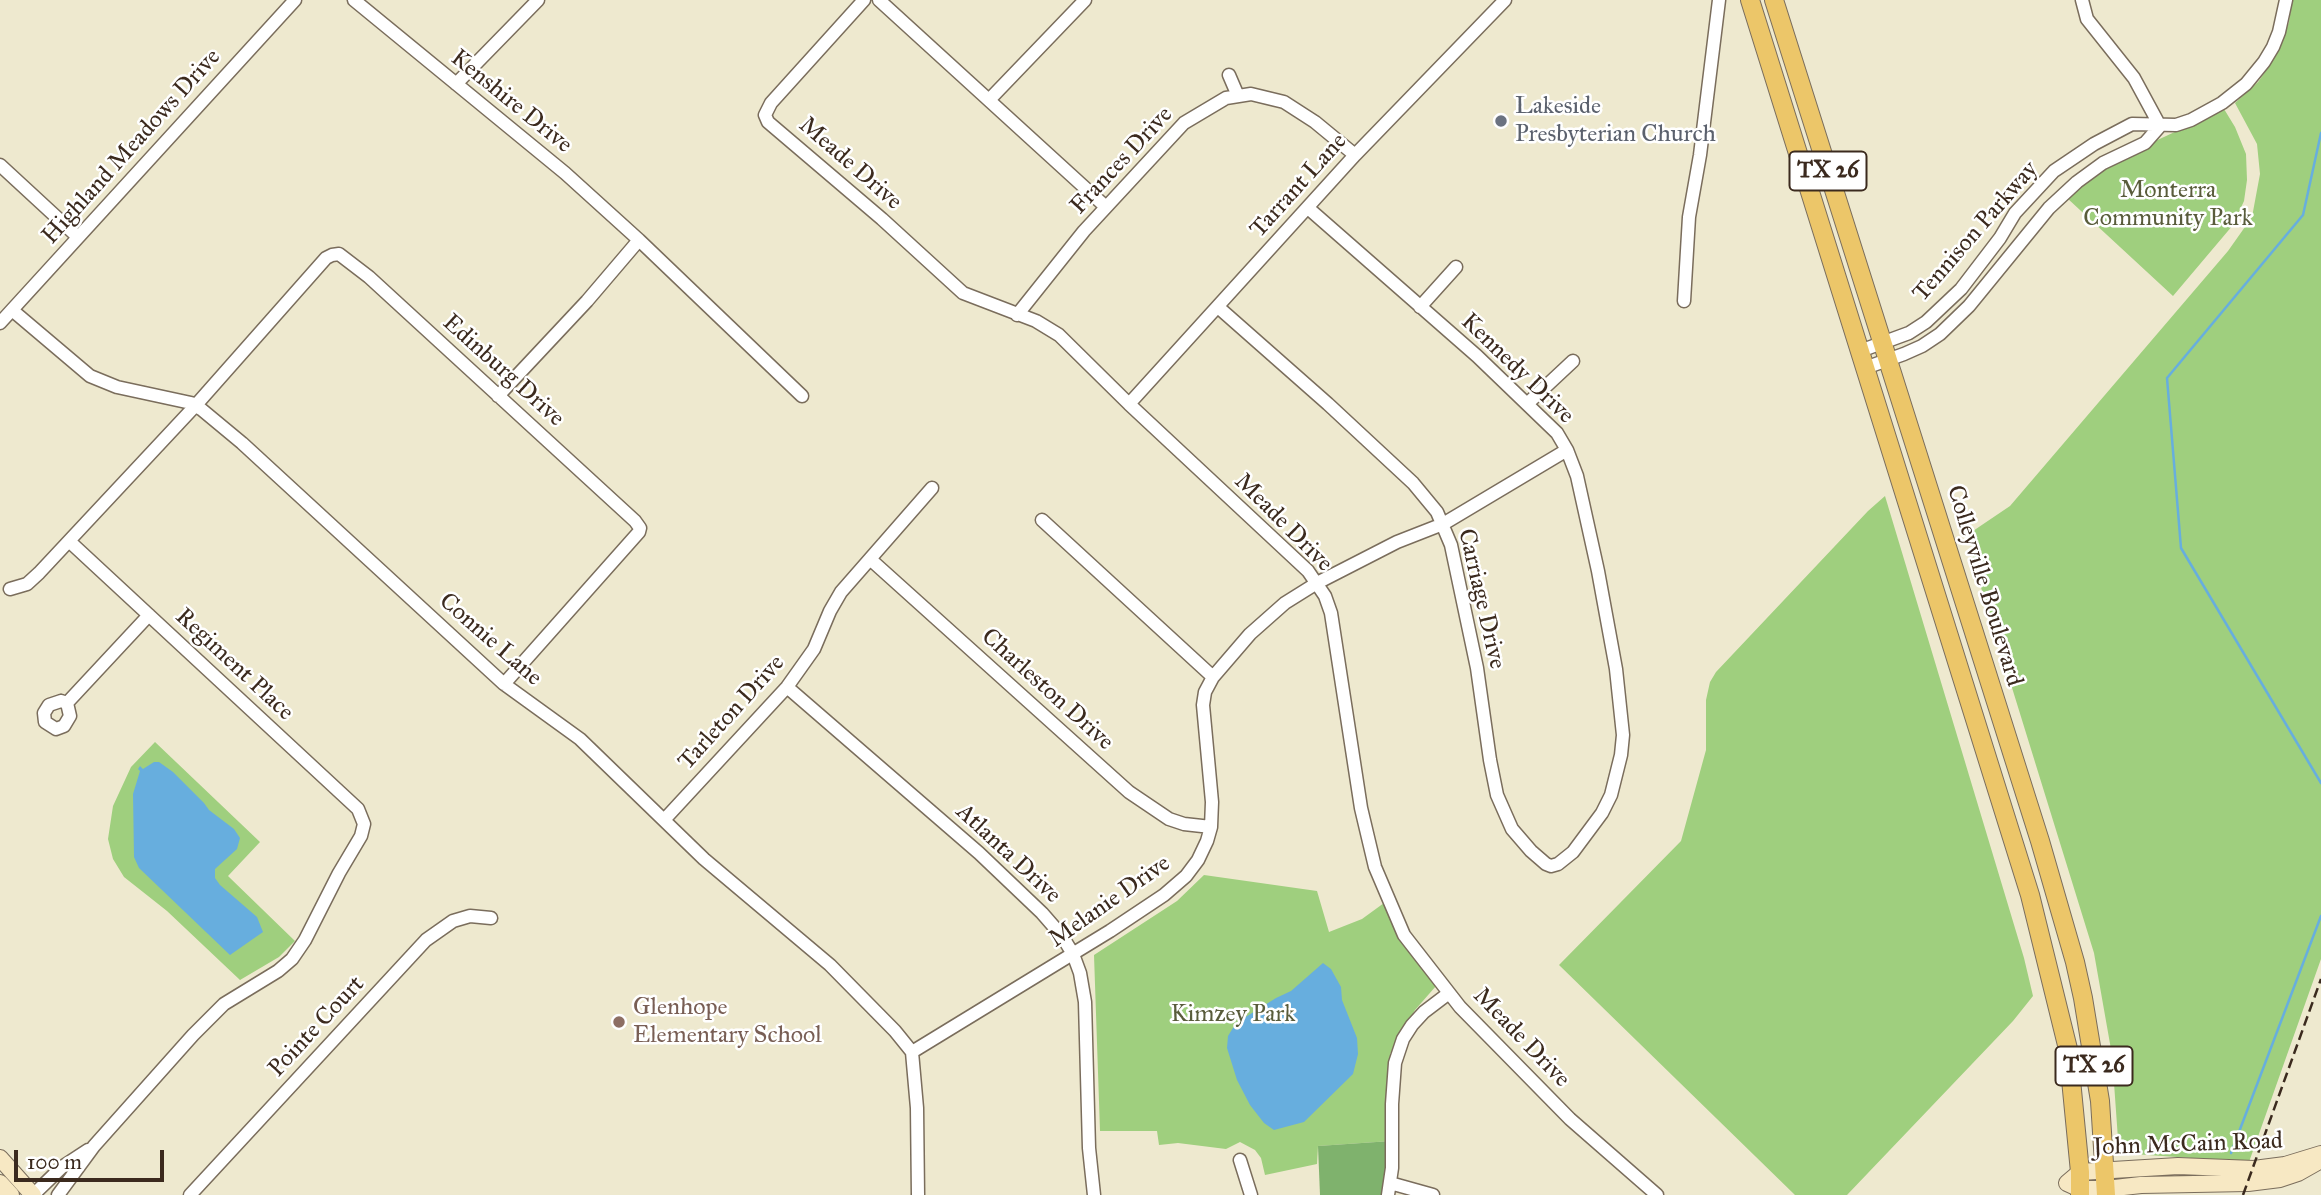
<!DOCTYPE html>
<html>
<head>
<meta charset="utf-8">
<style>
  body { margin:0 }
  #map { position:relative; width:2321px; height:1195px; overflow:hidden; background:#eee9cf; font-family:"IM FELL Great Primer",serif }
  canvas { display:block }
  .scale { position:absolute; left:14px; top:1150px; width:150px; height:32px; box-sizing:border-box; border:4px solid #3b2a1e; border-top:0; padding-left:9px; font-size:21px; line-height:24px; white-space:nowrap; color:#3b2a1e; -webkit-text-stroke:5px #fff; paint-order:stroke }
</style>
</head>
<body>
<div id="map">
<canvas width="2321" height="1195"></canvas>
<div class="scale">100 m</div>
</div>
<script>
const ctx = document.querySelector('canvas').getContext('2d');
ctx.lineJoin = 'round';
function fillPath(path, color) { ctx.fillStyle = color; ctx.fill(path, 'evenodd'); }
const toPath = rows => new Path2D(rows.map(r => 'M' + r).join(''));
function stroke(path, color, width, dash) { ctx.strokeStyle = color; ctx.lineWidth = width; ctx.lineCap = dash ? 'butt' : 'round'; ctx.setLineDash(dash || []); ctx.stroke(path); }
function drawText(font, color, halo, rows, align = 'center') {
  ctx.font = font + ' "IM FELL Great Primer",serif'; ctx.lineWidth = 5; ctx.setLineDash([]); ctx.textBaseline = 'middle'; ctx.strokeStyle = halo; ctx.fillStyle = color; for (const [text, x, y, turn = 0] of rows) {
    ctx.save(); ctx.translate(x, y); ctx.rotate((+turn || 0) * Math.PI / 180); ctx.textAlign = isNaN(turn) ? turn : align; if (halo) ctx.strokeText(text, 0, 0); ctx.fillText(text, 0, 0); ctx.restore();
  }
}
fillPath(toPath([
  [2292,0,2321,0,2321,959,2249,1162,2119,1153,2112,1055,2094,953,1975,568,1970,533,2010,506,2228,251,2252,217,2260,174,2257,144,2235,103,2258,82,2270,65,2282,42,2289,22],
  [2224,109,2235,127,2246,154,2247,180,2244,201,2233,225,2173,296,2067,198,2106,164],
  [1885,496,2024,958,2033,996,2013,1021,1847,1195,1795,1195,1559,965,1681,841,1706,750,1706,700,1710,682,1716,672,1868,511],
  [155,742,260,842,228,876,295,941,279,957,240,980,167,911,124,877,113,859,108,839,113,806,131,767],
  [1204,875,1317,891,1329,932,1362,919,1384,903,1436,986,1415,1010,1390,1054,1391,1141,1318,1146,1317,1164,1265,1175,1261,1158,1255,1150,1240,1142,1226,1149,1178,1143,1159,1145,1157,1131,1100,1131,1094,955,1177,901]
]), '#9fcf7e');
fillPath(toPath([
  [1391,1141,1384,1195,1320,1195,1318,1146]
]), '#7fb26d');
fillPath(toPath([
  [154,762,159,762,173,772,204,803,209,810,234,829,240,838,237,849,215,869,215,878,220,885,257,917,263,932,230,955,139,868,134,857,133,794,140,771,138,769,140,766,143,769],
  [1323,963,1331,969,1341,987,1342,1000,1357,1038,1358,1054,1353,1074,1304,1122,1274,1130,1264,1123,1250,1105,1237,1080,1227,1048,1228,1036,1236,1023,1276,998,1291,991]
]), '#67aede');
stroke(toPath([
  [2321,133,2303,215,2167,378,2181,548,2321,783],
  [2231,1153,2321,916]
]), '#67aede', 2.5);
const minor = toPath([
  [354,0,565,173,639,240,802,396],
  [864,0,771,103,765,115,768,122,882,219,963,293,1036,321,1059,335,1129,404,1308,571,1325,596,1331,613,1361,808,1375,867,1404,935,1460,1007,1570,1119,1657,1195],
  [879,0,1106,207],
  [2082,0,2087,19,2134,78,2160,126],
  [1229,75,1238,96],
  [456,84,538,0],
  [989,100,1085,0],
  [0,165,78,237],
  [1684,301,1689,217,1700,155,1719,0],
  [1218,307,1328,404,1413,483,1437,512,1451,545,1477,668,1490,760,1497,795,1512,829,1531,851,1546,864,1551,866,1558,864,1573,852,1602,813,1611,795,1621,755,1623,735,1616,669,1598,571,1577,476,1567,450,1557,433,1477,356,1308,208],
  [1420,307,1456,267],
  [12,310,90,376,117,387,191,403,201,409,242,443,504,684,580,739,704,859,830,965,895,1031,912,1052],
  [1017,315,1084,231,1184,123,1226,98,1251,94,1284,102,1315,122,1355,155],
  [0,323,295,0],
  [1860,351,1909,333,1926,322,1961,289,2000,238,2015,213,2054,171,2094,144,2132,124,2176,125,2191,120,2222,103,2246,84,2264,62,2273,47,2279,32,2286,0],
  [1865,368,1904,354,1922,346,1940,334,1969,306,2049,208,2077,182,2103,163,2145,143,2160,126],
  [498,396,587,301,639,240],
  [1129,404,1355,155,1505,0],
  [1527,404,1573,361],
  [1042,520,1213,677],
  [870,559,1129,792,1169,819,1184,824,1211,827],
  [10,589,27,584,39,573,196,405,326,258,332,255,339,254,369,277,635,521,640,528,639,532,504,684],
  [787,687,979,853,1042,913,1062,936,1073,954,1080,973,1085,1002,1089,1148,1094,1195],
  [61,701,67,703,70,716,64,726,56,729,45,722,44,713,49,705,61,701],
  [67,703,149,615],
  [664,820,787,687,814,649,830,611,841,592,932,488],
  [912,1052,1110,931,1164,895,1186,876,1198,860,1207,841,1211,827,1212,802,1203,705,1205,692,1213,677,1250,634,1285,603,1317,583,1397,542,1443,524,1567,450],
  [912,1052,917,1108,918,1195],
  [1240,1160,1251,1195],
  [1390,1183,1433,1195],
  [33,1195,62,1167,88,1150],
  [58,1195,94,1146,193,1035,224,1004,278,971,292,959,305,940,339,873,361,836,364,824,358,809,69,541],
  [190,1195,426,940,453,921,470,916,491,918],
  [1388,1195,1392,1168,1392,1104,1395,1063,1403,1039,1412,1025,1424,1012,1449,993]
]);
const secondary = toPath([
  [2321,1154,2285,1165,2254,1169,2178,1166,2080,1172,2067,1183,2080,1189,2106,1189,2141,1185,2248,1183,2280,1179,2298,1173,2321,1160],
  [0,1158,33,1195],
  [0,1183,11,1195]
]);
const primary = toPath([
  [1750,0,2030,895,2068,1049,2080,1172,2080,1195],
  [1774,0,2040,841,2075,962,2083,998,2100,1101,2106,1195]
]);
stroke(minor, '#7a6d5c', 15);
stroke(secondary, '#7a6d5c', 18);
stroke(primary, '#7a6d5c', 20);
stroke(minor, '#fff', 12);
stroke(secondary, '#f7e8c3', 16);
stroke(primary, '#ecc669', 18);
stroke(toPath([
  [2243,1195,2321,979]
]), '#3b2a1e', 2.5, [10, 5]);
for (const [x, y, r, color] of [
  [1501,121,7,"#6b7280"],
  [619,1022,7,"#8d6e63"]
]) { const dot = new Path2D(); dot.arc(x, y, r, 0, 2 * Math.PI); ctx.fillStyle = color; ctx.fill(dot); stroke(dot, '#fff', 2.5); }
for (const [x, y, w] of [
  [1828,171,77],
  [2094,1066,77]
]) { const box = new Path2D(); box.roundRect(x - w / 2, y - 19.5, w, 39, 5); ctx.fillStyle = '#fff'; ctx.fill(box); stroke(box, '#3b2a1e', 2); }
drawText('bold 23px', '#3b2a1e', null, [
  ["TX 26",1828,171],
  ["TX 26",2094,1066]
]);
drawText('24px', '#3b2a1e', '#fff', [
  ["Kenshire Drive",511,102,39],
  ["Highland Meadows Drive",132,147,-48],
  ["Frances Drive",1122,161,-47],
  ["Meade Drive",850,164,41],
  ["Tarrant Lane",1299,186,-48],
  ["Tennison Parkway",1976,232,-49],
  ["Kennedy Drive",1517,369,44],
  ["Edinburg Drive",503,371,42],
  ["Meade Drive",1283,523,45],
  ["Colleyville Boulevard",1984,586,73],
  ["Carriage Drive",1481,599,77],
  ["Connie Lane",490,640,41],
  ["Regiment Place",234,665,43],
  ["Charleston Drive",1047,690,42],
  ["Tarleton Drive",732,713,-48],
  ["Atlanta Drive",1008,854,43],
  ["Melanie Drive",1110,902,-35],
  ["Pointe Court",317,1027,-47],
  ["Meade Drive",1521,1038,46],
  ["John McCain Road",2188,1145,-2]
]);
drawText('24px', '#5b616d', '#fff', [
  ["Lakeside",1515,107],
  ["Presbyterian Church",1515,135]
], 'left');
drawText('24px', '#595c3b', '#fff', [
  ["Monterra",2168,191],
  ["Community Park",2168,219],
  ["Kimzey Park",1233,1015]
]);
drawText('24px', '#785e54', '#fff', [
  ["Glenhope",633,1008],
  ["Elementary School",633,1036]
], 'left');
</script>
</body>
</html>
